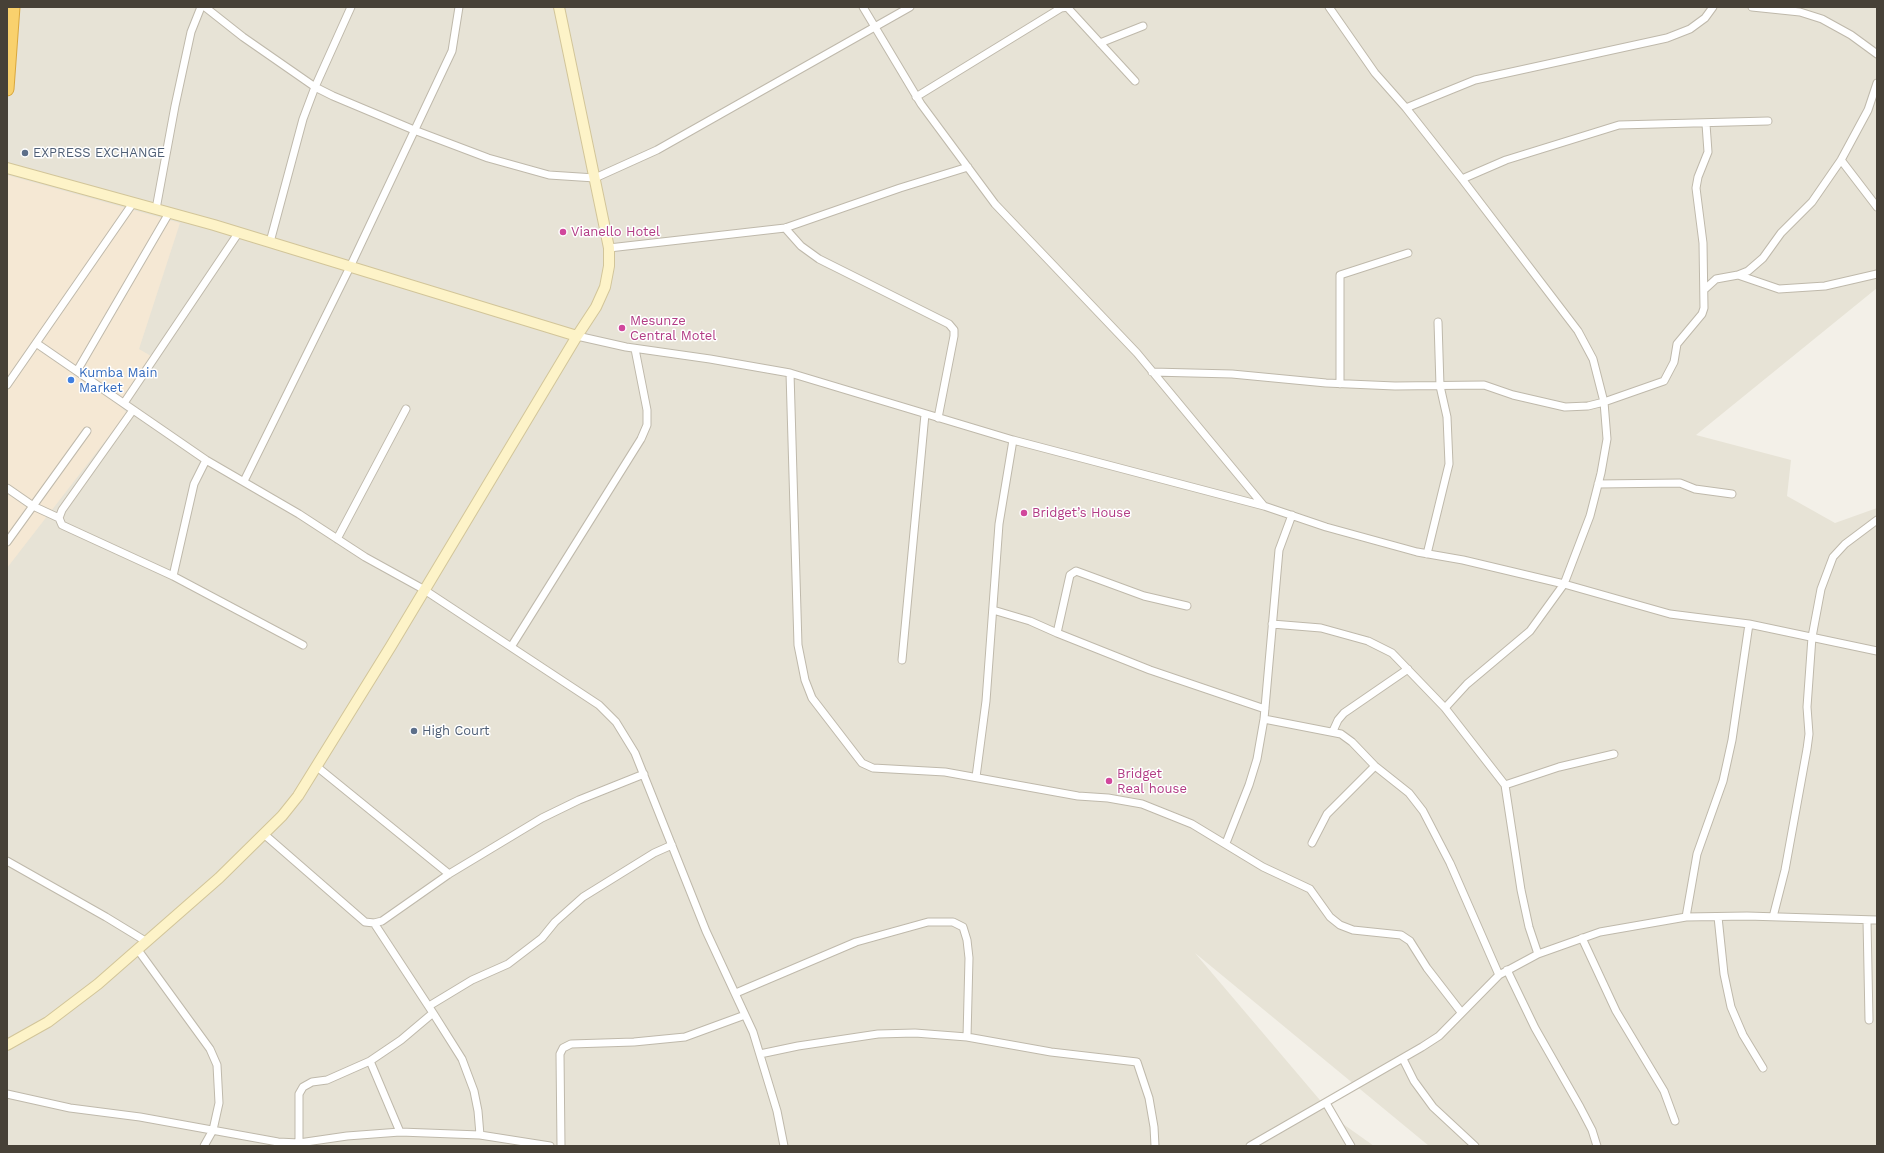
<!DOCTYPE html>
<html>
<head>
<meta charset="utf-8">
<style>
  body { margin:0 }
  #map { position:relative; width:1884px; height:1153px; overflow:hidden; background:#f3f0e8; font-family:"Work Sans",sans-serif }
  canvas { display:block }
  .frame { position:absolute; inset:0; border:8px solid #474137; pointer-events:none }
</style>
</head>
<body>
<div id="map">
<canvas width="1884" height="1153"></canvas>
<div class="frame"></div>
</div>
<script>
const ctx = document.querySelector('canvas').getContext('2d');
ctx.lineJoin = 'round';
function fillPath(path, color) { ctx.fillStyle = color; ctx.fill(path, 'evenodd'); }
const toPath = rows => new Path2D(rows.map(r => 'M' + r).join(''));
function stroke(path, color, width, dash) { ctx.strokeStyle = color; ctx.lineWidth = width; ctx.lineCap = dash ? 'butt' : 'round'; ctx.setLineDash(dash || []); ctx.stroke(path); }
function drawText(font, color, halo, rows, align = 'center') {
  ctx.font = font + ' "Work Sans",sans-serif'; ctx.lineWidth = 3; ctx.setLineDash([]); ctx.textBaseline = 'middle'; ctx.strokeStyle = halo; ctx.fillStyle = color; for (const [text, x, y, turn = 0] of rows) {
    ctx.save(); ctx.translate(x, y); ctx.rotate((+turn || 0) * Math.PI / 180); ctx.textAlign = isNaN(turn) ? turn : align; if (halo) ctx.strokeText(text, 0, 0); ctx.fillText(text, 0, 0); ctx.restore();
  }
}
fillPath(toPath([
  [7,7,1877,7,1877,288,1696,435,1791,460,1787,496,1835,523,1877,508,1877,1146,1429,1146,1195,953,1336,1119,1374,1146,7,1146]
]), '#e7e3d6');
fillPath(toPath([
  [7,175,180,223,139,349,151,356,119,405,127,413,7,568]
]), '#f5e8d4');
const street = toPath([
  [205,7,243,37,315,87,333,96,414,130,488,158,549,175,595,178,657,150,910,7],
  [863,7,921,104,995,204,1137,353,1264,506],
  [1067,7,1135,81],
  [1329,7,1375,73,1406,108,1462,179,1578,331,1593,359,1604,402,1607,439,1601,473,1590,516,1564,584,1530,631,1467,684,1445,708,1505,785],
  [1752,7,1800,12,1822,19,1851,35,1877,54],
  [1100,43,1143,26],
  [916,97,1061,8,1068,7],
  [1406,108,1475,80,1667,38,1690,29,1705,18,1713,7],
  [1841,160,1877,207],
  [1462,179,1506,160,1619,125,1768,121],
  [156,209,175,106,191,32,201,7],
  [785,228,801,246,819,259,949,324,954,330,954,336,938,418],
  [270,242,303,119,315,87,351,7],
  [609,248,785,228,900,188,968,167],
  [1738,275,1779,289,1825,286,1877,274],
  [1705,289,1716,279,1738,275,1748,271,1763,258,1781,233,1812,202,1841,160,1868,110,1877,83],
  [577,336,626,347,710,359,790,373,1013,440,1264,506,1326,527,1417,552,1463,560,1564,584,1670,614,1749,624,1877,651],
  [36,343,206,460,299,514,365,557,423,589,599,705,616,722,635,753,706,931,753,1032,777,1111,784,1146],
  [77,371,169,213],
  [1152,372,1232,374,1326,383,1395,386,1484,385,1513,395,1565,407,1588,406,1604,402,1664,381,1674,362,1677,344,1702,314,1704,308,1703,243,1696,188,1698,177,1708,152,1706,124],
  [790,373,798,645,805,680,812,698,862,763,873,768,945,772,1078,796,1108,798,1142,804,1192,824,1263,867,1310,889,1330,917,1340,925,1353,930,1401,935,1410,941,1427,968,1461,1012],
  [1340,384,1340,275,1408,253],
  [7,385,133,203],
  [124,403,239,232],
  [133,410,62,510,59,518,62,525,173,576,303,645],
  [244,481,350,267,452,51,459,7],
  [1598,484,1680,483,1695,489,1732,494],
  [7,488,33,506,59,518],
  [337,539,406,409],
  [7,542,87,431],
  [1427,554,1449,464,1447,417,1440,386,1438,322],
  [173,576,194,484,206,460],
  [993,610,1030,621,1057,633,1150,670,1265,709],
  [1272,624,1321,628,1368,641,1392,653,1445,708],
  [1057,633,1070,575,1076,571,1144,596,1187,606],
  [511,647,641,439,647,425,647,410,635,349],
  [902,660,925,414],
  [1264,719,1341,734,1352,742,1375,766,1409,793,1423,811,1450,863,1499,975],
  [1333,731,1338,720,1344,713,1408,669],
  [316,766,449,874],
  [976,777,986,701,999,524,1013,440],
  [265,835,365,922,374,923,382,921,449,874,542,818,579,800,644,774],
  [1226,843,1249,785,1257,759,1264,719,1279,550,1292,515],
  [1312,843,1327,814,1375,766],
  [7,861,106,917,147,942],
  [1686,917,1697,854,1723,781,1732,740,1749,624],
  [1718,917,1724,974,1731,1007,1743,1035,1763,1068],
  [1773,917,1785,870,1807,749,1809,734,1807,707,1812,637,1821,589,1833,557,1845,544,1877,520],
  [1867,920,1869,1020],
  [374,923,433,1013,462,1059,474,1091,478,1111,480,1135],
  [1582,938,1616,1011,1664,1091,1675,1121],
  [138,950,210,1049,217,1065,219,1103,213,1130,204,1146],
  [1538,954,1529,927,1521,890,1505,785,1559,767,1614,754],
  [1507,970,1535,1028,1580,1107,1592,1130,1597,1146],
  [736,993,856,942,928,922,953,922,963,927,967,940,969,958,967,1037],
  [429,1006,472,980,508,964,542,938,555,922,583,897,654,853,672,845],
  [760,1054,798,1046,878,1034,915,1033,967,1037,1051,1052,1137,1062,1149,1098,1154,1127,1155,1146],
  [1403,1059,1414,1081,1433,1107,1475,1146],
  [370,1061,400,1132],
  [7,1094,70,1108,140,1117,278,1142,299,1143,347,1136,400,1132,480,1135,550,1146],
  [1326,1103,1351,1146],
  [299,1143,299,1094,303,1087,312,1082,327,1080,370,1061,401,1040,433,1013],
  [561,1146,560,1054,563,1048,571,1044,634,1042,685,1037,745,1015],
  [1250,1146,1422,1047,1439,1036,1499,975,1538,954,1600,932,1686,917,1747,916,1877,920]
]);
const secondary = toPath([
  [7,168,214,225,577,336],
  [7,1045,48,1022,98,984,219,878,282,816,298,796,391,646,577,336,596,307,605,287,609,266,609,248,559,7]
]);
const highway = toPath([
  [7,89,13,7]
]);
stroke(street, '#bfb9ab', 9);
stroke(secondary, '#d2c599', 12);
stroke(highway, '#d9a73d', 15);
stroke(street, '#fff', 7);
stroke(secondary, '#fdf3c8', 10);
stroke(highway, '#f9d16d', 13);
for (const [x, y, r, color] of [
  [25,153,4,"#5c6f8a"],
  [563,232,4,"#d1479c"],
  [622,328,4,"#d1479c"],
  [71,380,4,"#3f7fe0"],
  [1024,513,4,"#d1479c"],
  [414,731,4,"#5c6f8a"],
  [1109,781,4,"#d1479c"]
]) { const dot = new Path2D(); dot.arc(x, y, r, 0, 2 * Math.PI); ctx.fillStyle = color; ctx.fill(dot); stroke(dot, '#fff', 1.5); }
drawText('13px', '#4e5e75', '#fff', [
  ["EXPRESS EXCHANGE",33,153],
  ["High Court",422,731]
], 'left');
drawText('13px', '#b23c85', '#fff', [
  ["Vianello Hotel",571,232],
  ["Mesunze",630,321],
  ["Central Motel",630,336],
  ["Bridget’s House",1032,513],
  ["Bridget",1117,774],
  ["Real house",1117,789]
], 'left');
drawText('13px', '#366cbe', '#fff', [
  ["Kumba Main",79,373],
  ["Market",79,388]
], 'left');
</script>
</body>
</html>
